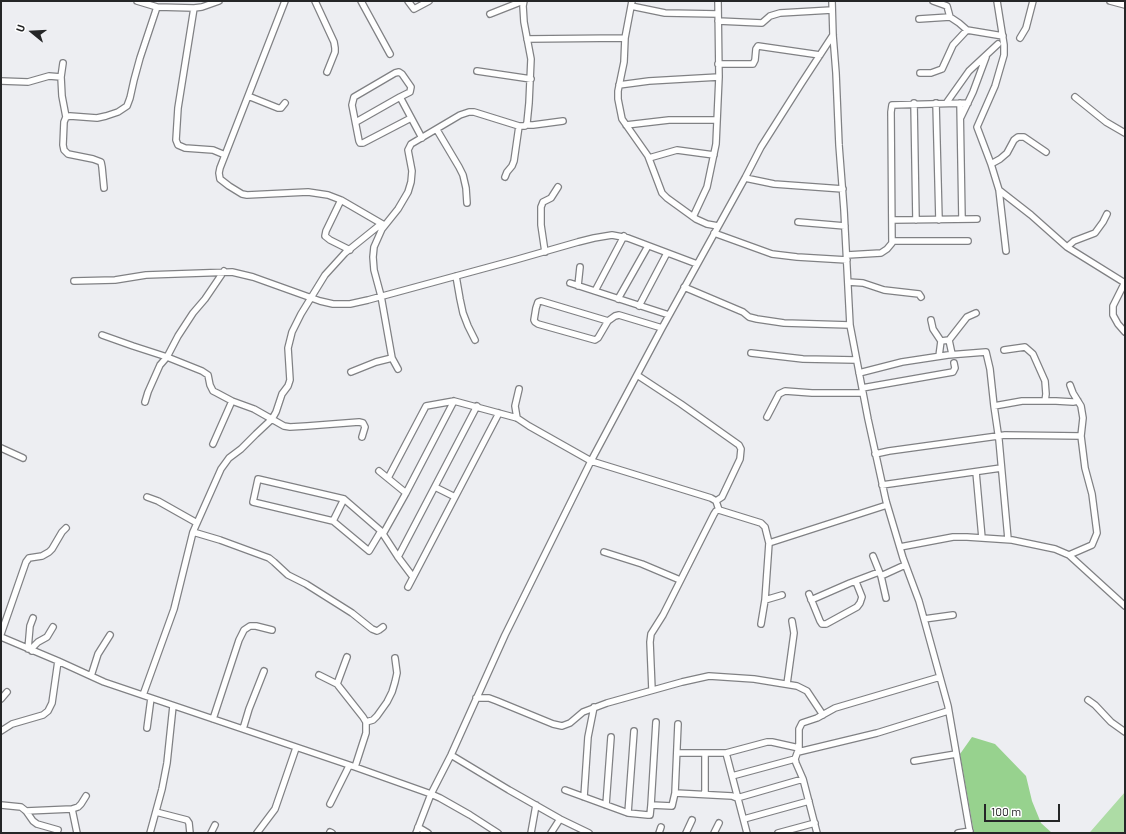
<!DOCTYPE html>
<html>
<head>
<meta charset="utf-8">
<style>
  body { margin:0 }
  #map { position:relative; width:1126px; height:834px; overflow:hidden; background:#edeef2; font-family:Barlow,sans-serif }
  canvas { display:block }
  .frame { position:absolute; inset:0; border:2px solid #252627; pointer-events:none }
  .north { position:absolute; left:12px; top:12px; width:40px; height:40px; -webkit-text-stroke:3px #fff; paint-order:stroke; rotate:288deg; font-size:11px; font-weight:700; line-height:16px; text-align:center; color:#252627 }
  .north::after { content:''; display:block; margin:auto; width:14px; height:18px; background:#252627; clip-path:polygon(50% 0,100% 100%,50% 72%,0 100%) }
  .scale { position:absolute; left:984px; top:804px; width:76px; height:18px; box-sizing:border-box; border:2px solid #252627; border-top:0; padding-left:5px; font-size:12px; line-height:14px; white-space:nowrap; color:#252627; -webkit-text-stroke:3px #fff; paint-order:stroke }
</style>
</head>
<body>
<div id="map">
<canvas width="1126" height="834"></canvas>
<div class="frame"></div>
<div class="north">U</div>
<div class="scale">100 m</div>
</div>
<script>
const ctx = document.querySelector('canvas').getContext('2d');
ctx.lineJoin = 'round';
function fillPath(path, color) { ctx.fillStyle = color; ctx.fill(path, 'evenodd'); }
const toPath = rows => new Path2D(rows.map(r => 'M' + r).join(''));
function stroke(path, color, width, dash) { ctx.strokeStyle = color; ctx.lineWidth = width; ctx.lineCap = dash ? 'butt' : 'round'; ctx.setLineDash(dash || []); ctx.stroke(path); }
fillPath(toPath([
  [1125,792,1125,833,1089,833,1091,831]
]), '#addca5');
fillPath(toPath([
  [972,737,995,744,1026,776,1032,801,1041,823,1052,833,974,833,960,754]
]), '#97d28e');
const minor = toPath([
  [137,1,157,7,194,8,202,7,219,1],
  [285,1,220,168,219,173,220,179,229,186,242,194,247,195,308,192,328,195,341,200,384,225],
  [315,1,334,42,335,48,335,52,327,72],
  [361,1,390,54],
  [408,1,414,9,429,1],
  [632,1,625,38,624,62,618,91,618,99,622,119,648,156,662,193,667,198,696,219,707,224,718,226],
  [832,1,833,35,836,73,839,145,844,210,850,325,868,419,886,501,903,558,919,601,948,706,970,833],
  [933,1,947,6,950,17],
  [997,1,1004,45,1004,55,995,86,977,127,991,164,999,190,1031,215,1067,247,1125,283],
  [1110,1,1125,5],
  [631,6,665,13,718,14],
  [194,8,178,108,176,140,178,145,185,148,213,150,225,155],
  [490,14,523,1],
  [919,19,950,17,959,23,967,30,1003,36],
  [718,21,762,23,770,16,780,13,832,10],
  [1020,38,1026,28,1033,1],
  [527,39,625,38],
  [63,63,61,77,62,96,66,117],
  [718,64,753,64,755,60,756,49,758,46,820,55],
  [477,71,531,79],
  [920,73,931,73,942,69,953,45,967,30],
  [1,81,28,82,49,76,61,77],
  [619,85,649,81,719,77],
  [248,96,278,108,281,108,285,103],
  [400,97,422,138],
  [1075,97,1106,122,1125,133],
  [947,102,969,71,998,44],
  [914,103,916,220],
  [936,103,939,220],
  [960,103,962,219],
  [961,117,973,92,986,57],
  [356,122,400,97,410,92,411,87,402,74,399,72,395,73,354,97,352,105,359,141,360,143,363,143,411,118],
  [526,125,533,125,563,121],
  [626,125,669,120,717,120],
  [437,130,459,167,463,175,466,188,467,203],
  [649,158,677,150,714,155],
  [991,164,1000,159,1007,153,1014,140,1018,137,1024,137,1046,152],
  [505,177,507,172,512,166,514,161,519,126],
  [745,178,774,184,843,189],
  [104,188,102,167,101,162,93,159,68,154,64,150,63,145,64,122,66,117,70,116,97,118,106,116,118,112,127,106,130,98,134,80,140,58,157,7],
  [999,190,1006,251],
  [341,200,326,231,325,236,330,240,350,250],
  [693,217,707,187,716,144,719,77,718,1],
  [892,220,977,219],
  [798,222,845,226],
  [714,233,772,254,797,257,847,260],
  [893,241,968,241],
  [1067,247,1074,241,1095,233,1103,222,1107,214],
  [545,252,541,225,541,207,543,202,551,198,558,187],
  [847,255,881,253,887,249,892,243,891,112,892,105,968,103],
  [456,276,460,299,463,313,468,326,475,340],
  [74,281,115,280,146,275,232,272,253,277,320,301,333,304,350,304,368,300,515,260,578,242,594,238,612,235,628,238,697,264],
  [848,282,863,283,884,290,919,294,921,297],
  [1125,282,1113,306,1113,315,1118,324,1125,332],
  [570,283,669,315],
  [578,286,580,267],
  [684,287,743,312,749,317,757,319,784,323,850,325],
  [595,291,624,236],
  [618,299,648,246],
  [639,306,667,253],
  [931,320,933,329,941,341],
  [608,321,598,338,595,340,538,324,535,322,534,320,536,308,538,302,541,301,608,321,615,316,619,315,662,328],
  [102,335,133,346,167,357,202,371,208,375,210,385,213,391,217,393,232,401,254,409,284,426,290,427,307,426,359,422,363,423,365,427,362,437],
  [949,340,952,354],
  [1004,350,1025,347,1033,354,1045,381,1046,394,1045,401],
  [751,353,803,359,856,360],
  [939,356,941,341,949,340,967,317,976,313],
  [398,369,392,358,381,296,374,270,373,257,374,247,382,229,398,209,408,192,411,182,412,171,408,150,411,144,460,115,469,112,474,112,519,126,525,126,527,123,529,103,531,59,524,22,523,6,524,1],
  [351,372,376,362,392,358],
  [859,373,902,362,948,355,986,352,990,369,994,406,999,440,1008,539],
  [637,375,681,404,739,445,741,449,740,459,722,497,716,501],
  [862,388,953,372,955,368,954,363],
  [145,402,148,392,160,365,167,357,178,336,193,313,205,299,224,271],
  [994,406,1022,401,1056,401,1073,402,1078,401],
  [767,417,779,394,785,391,812,393,863,393],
  [517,418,515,406,519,389],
  [213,444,232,401],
  [1,448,23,458],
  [875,454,889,451,1005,435,1081,436],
  [379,471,406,493],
  [976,472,982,538],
  [388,478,426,406,454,401,517,418,529,426,591,461,711,498,716,501,719,510],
  [882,485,1001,468],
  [435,487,455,497],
  [147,497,158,501,197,523],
  [719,510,761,523,765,527,769,543,765,600,782,595],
  [333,521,344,499],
  [381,531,369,551,333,521,253,502,258,479,344,499,381,531,383,534,398,557,413,577],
  [193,532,220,540,269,558,274,562,288,575,306,584,352,613,372,629,377,631,379,630,383,627],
  [383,534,406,493,454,401],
  [769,543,887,505],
  [900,547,953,537,967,537,1012,540,1055,549,1069,555,1125,606],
  [604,552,642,564,680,580],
  [1069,555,1092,545,1097,533,1092,494,1085,468,1081,436,1083,418,1081,406,1073,393,1070,385],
  [873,556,881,576,886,598],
  [398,557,477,406],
  [881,576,905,565],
  [408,587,499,413],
  [809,594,820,621,822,624,826,624,857,607,860,603,862,597,856,582],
  [811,600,850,583,879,572],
  [924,619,953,615],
  [761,624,765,600],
  [1,634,26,562,29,558,42,556,49,552,52,549,62,532,66,528],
  [1,637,58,661,104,682,355,767,431,794,440,798,470,815,498,833],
  [28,649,30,626,33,618],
  [32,651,33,647,38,642,47,637,53,627],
  [319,675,337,684,363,717,366,722,366,733,355,767],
  [91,676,98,654,110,635],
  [337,684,347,657],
  [787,684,794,633,792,621],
  [652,690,650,642,651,634,663,615,714,514,716,511,719,510],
  [143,695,174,609,193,532,221,469,229,458,241,449,256,434,272,419,276,412,282,394,288,386,290,380,288,348,292,332,301,314,325,275,345,253,381,224],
  [476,698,489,698,497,701,553,724,562,726,570,723,583,712,607,703,682,682,709,676,754,679,797,686,807,691,823,715],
  [1,699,7,692],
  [1088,700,1095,705,1111,722,1125,732],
  [213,719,239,640,244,630,250,626,256,626,272,630],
  [366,722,373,720,377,716,387,702,392,692,395,682,397,673,395,658],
  [147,728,151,698],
  [243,729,249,709,264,671],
  [1,731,12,724,43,715,48,711,52,703,58,661],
  [798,752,877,733,948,711],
  [677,753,726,753,767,742,772,742,799,748],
  [726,753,747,833],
  [451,755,509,790,560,819,589,833],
  [914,761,956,754],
  [732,776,795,759],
  [565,790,628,813,648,815,650,815,651,805,656,722],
  [675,793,678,724],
  [705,794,705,753],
  [584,797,588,737,594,707],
  [330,804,349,766],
  [1,805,21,807,26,811,33,821,37,824,58,830],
  [606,805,611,737],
  [651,805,672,806,675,793,732,796,737,798,803,779],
  [72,809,78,807,81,804,86,796],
  [26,811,72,809,77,833],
  [156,812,187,820,189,823,190,833],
  [628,813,634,731],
  [744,819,809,801],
  [418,827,428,833],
  [330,832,332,833],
  [150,833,162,789,167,763,173,706],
  [211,833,215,825],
  [257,833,275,809,296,748],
  [416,833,431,794,451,755,505,635,591,461,662,328,745,178,761,147,801,84,833,35],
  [531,833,536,805],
  [551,833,560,819],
  [659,833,661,827],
  [686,833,692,820],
  [714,833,719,823],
  [778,833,815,823],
  [817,833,803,779,796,763,795,759,799,748,799,729,802,723,817,718,835,708,940,677],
  [958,833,970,831]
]);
stroke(minor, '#808184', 8);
stroke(minor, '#fff', 5.5);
</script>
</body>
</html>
